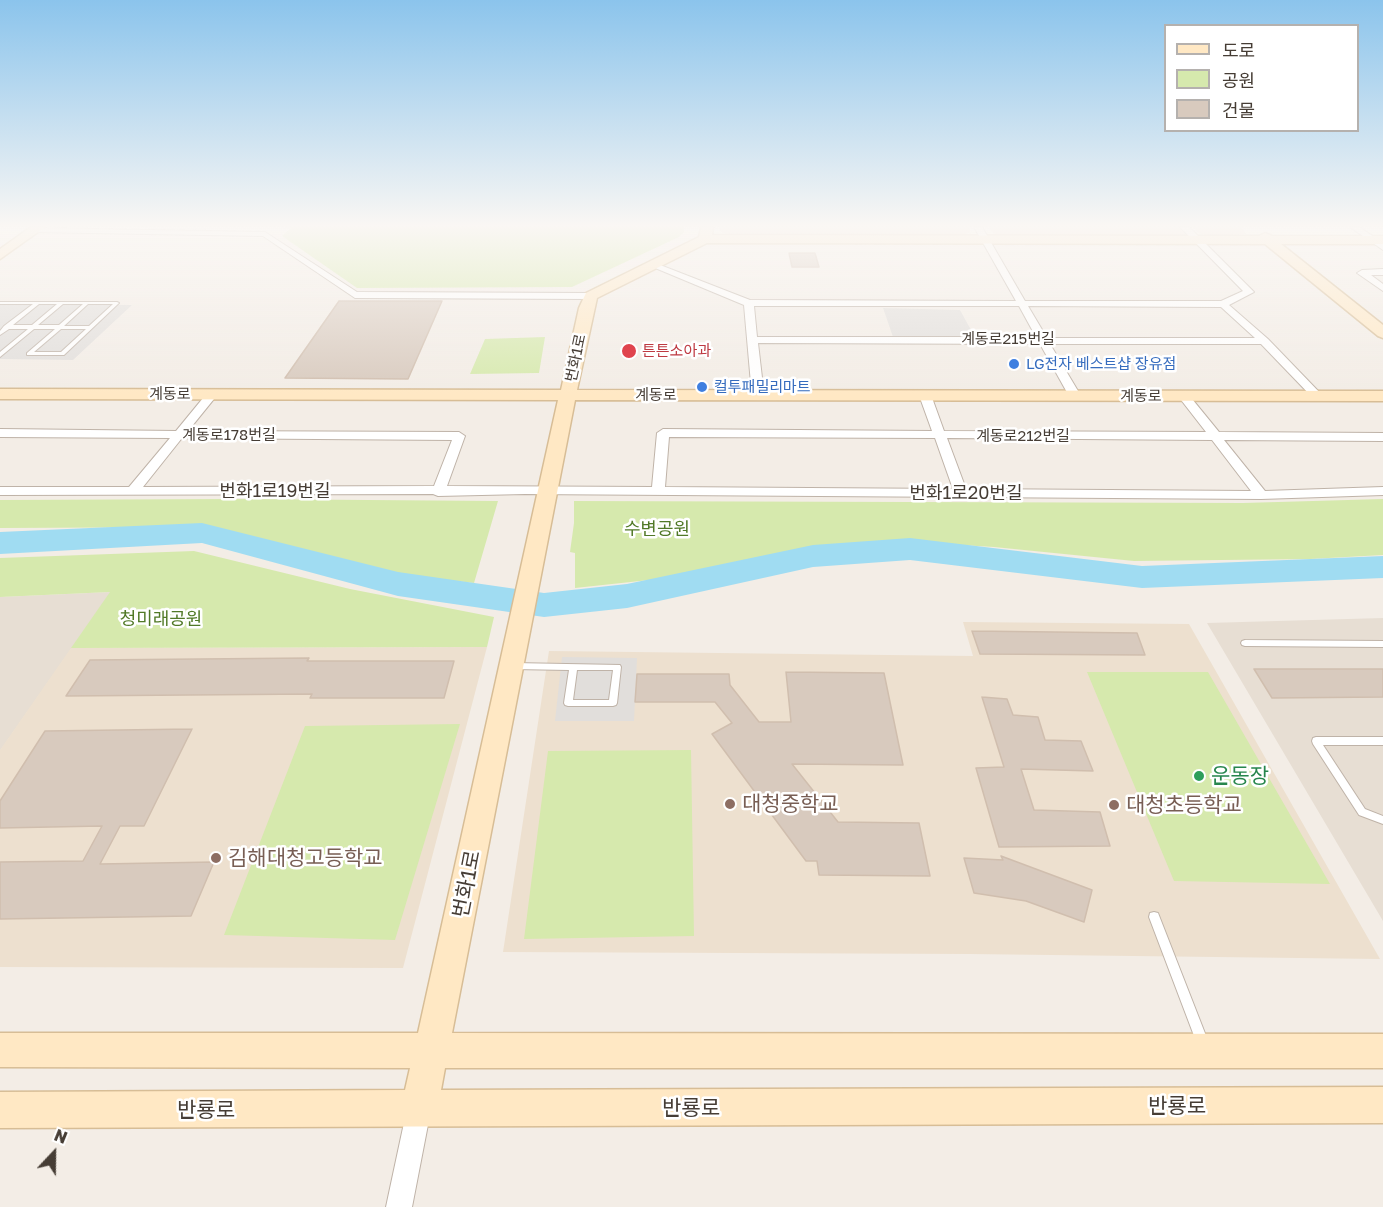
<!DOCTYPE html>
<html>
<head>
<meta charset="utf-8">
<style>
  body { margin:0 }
  #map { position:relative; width:1383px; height:1207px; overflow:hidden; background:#f3ede6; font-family:"Golos Text","Noto Sans KR",sans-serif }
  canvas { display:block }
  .legend { position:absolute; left:1164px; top:24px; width:195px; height:108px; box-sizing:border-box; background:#fff; border:2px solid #b5b1ae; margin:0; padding:8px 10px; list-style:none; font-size:18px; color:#463d35 }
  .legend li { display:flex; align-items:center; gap:12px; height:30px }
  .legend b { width:30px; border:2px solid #b5b1ae }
  .north { position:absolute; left:24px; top:1123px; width:60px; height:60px; -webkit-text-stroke:4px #fff; paint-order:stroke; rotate:22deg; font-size:16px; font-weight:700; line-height:24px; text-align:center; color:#463d35 }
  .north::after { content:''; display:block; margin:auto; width:21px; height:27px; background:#463d35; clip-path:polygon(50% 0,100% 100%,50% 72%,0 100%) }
</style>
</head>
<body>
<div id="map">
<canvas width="1383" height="1207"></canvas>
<ul class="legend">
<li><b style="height:8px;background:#ffe8c4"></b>도로</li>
<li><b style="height:16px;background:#d6e9ad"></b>공원</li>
<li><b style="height:16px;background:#d8cabe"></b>건물</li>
</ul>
<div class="north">N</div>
</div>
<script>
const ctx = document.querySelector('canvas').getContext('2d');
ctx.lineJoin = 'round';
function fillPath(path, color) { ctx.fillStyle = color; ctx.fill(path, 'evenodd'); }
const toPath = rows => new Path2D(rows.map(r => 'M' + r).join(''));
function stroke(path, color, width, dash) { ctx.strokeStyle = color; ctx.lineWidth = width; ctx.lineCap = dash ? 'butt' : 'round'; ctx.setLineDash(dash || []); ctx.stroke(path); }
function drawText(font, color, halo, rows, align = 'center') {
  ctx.font = font + ' "Golos Text","Noto Sans KR",sans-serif'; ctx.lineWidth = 5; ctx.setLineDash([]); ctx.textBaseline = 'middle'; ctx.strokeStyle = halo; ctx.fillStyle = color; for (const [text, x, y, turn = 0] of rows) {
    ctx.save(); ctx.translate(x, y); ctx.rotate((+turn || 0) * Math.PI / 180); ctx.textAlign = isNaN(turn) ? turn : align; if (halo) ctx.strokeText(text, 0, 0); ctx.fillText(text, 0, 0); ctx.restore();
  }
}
fillPath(toPath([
  [111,592,0,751,0,597],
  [1383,618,1383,921,1207,623]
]), '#e7ded3');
fillPath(toPath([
  [719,227,969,227,970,230,969,233,963,235,736,235,722,233],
  [989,227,1183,227,1190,233,1188,236,1003,236,993,233],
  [1192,227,1242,227,1246,234,1211,236,1199,233]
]), '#f6e0d0');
fillPath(toPath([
  [963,622,1189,624,1380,959,969,954,503,952,549,651,973,656],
  [487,647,403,968,0,967,0,750,71,648]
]), '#ede0cf');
fillPath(toPath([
  [285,227,684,227,684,232,679,237,572,287,357,288,282,236,291,228],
  [545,337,539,373,470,374,485,339],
  [238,499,498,501,474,583,400,575,213,527,0,528,0,500],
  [1383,499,1383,555,1310,559,1134,561,994,547,894,541,829,550,677,577,575,588,575,553,570,552,574,523,574,501,1243,503],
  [194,551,350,589,494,617,487,647,71,648,110,592,0,597,0,558],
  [1087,672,1208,672,1330,884,1174,881],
  [460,724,395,940,224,935,305,726],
  [691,750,694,936,524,939,548,751]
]), '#d6e9ad');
fillPath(toPath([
  [0,304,132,305,73,360,0,359],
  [883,308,960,310,975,337,893,337],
  [562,657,637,658,634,721,555,721]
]), '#e1dedb');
fillPath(toPath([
  [202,523,398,572,544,593,627,584,813,545,910,538,1142,566,1383,556,1383,578,1142,588,910,560,813,567,627,608,544,617,398,596,202,543,0,554,0,532,202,523]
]), '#a0dcf2');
const building = toPath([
  [789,253,815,253,819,267,792,267,789,253],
  [339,301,442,301,408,379,285,378,339,301],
  [972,631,1137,633,1145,655,980,654,972,631],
  [309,658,307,661,454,661,444,698,310,698,312,694,66,696,90,660,309,658],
  [1254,669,1383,669,1383,697,1272,698,1254,669],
  [786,672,884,673,903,765,792,764,838,822,919,823,930,876,819,875,817,861,806,861,712,734,732,723,715,702,635,702,637,674,729,674,730,685,759,722,791,722,786,672],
  [982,697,1007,699,1013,715,1038,717,1045,740,1081,741,1093,771,1021,769,1034,810,1100,812,1110,846,999,847,976,768,1004,767,982,697],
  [192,729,144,826,120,826,100,864,214,862,191,916,0,919,0,862,83,861,102,826,0,828,0,801,45,731,192,729],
  [1001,856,1092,890,1084,922,1026,901,974,893,964,858,1003,860,1001,856]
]);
fillPath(building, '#d8cabe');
stroke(building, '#d0beae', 1.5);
const lane = toPath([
  [0,302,117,302,119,303,64,355,27,355,27,353,55,329,34,329,0,357,0,352,28,329,9,329,0,335,0,331,4,326,33,304,0,304,0,302],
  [39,304,57,304,32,325,13,325,39,304],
  [63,304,83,304,59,325,38,325,63,304],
  [88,304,113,304,89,326,64,326,88,304],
  [61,329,86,329,61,352,34,352,61,329],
  [1245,640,1383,641,1383,647,1245,646,1242,645,1241,643,1242,641,1245,640],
  [513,663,620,665,621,667,617,703,616,705,613,706,568,706,565,705,564,703,569,670,513,669,510,668,509,666,510,664,513,663],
  [577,670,613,670,609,700,573,700,577,670],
  [1316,737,1383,737,1383,745,1323,745,1365,809,1383,816,1383,824,1359,815,1313,744,1312,741,1313,738,1316,737],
  [1154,912,1158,913,1208,1041,1206,1045,1202,1047,1198,1045,1196,1041,1149,917,1150,913,1154,912]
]);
const street = toPath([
  [974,227,982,227,1025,301,1221,301,1243,291,1180,227,1189,227,1254,292,1229,305,1268,339,1323,396,1321,398,1313,398,1261,344,1050,344,1081,396,1075,399,1069,396,1040,344,758,343,764,395,758,398,752,395,744,305,648,265,655,263,750,300,1016,301,974,227],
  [754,306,1019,306,1036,337,757,337,754,306],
  [1028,306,1221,307,1255,338,1047,338,1028,306],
  [1350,227,1359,227,1383,243,1383,250,1350,227],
  [34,228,265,232,357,292,591,293,596,296,591,299,355,298,263,236,31,232,30,230,34,228],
  [1383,269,1383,275,1371,275,1383,284,1383,291,1357,273,1362,270,1383,269],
  [212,391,218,394,188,431,459,432,465,436,447,486,652,487,657,433,663,429,932,431,919,395,925,392,931,395,944,431,1206,432,1178,396,1184,393,1188,394,1219,432,1383,433,1383,441,1224,440,1265,491,1383,487,1383,495,1261,499,525,494,438,496,433,494,0,495,0,487,129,487,170,438,0,437,0,429,176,431,208,392,212,391],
  [669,437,935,438,953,489,665,487,669,437],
  [182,438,452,440,434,486,143,487,182,438],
  [947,438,1212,440,1251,491,966,489,947,438],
  [419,1097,428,1100,431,1109,412,1207,386,1207,407,1109,410,1100,419,1097]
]);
const secondary = toPath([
  [31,227,45,227,0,259,0,249,31,227],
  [701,227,713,227,712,235,1259,236,1265,233,1272,236,1383,236,1383,244,1281,244,1383,325,1383,338,1378,336,1265,244,707,243,597,298,577,390,1383,391,1383,401,575,400,452,1033,1383,1034,1383,1068,445,1068,441,1090,1383,1087,1383,1123,0,1128,0,1092,405,1090,410,1068,0,1067,0,1033,418,1033,558,400,0,399,0,389,561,390,579,308,586,293,699,237,701,227]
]);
stroke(lane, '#bfb3a8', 2);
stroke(street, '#bfb3a8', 2);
stroke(secondary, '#d7bd96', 3);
fillPath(lane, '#fff');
fillPath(street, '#fff');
fillPath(secondary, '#ffe8c4');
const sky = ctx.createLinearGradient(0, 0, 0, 396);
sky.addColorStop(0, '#8bc4ec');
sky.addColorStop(0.57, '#faf7f4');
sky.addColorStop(1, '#faf7f400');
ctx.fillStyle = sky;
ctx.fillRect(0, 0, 1383, 396);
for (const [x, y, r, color] of [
  [629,351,8,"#e0444e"],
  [1014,364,6,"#3f7fe0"],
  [702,387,6,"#3f7fe0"],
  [1199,776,6,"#2e9e5b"],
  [730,804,6,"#8d6e63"],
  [1114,805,6,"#8d6e63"],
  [216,858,6,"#8d6e63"]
]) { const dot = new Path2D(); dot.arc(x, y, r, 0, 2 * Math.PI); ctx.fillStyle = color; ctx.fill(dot); stroke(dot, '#fff', 2); }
drawText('15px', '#463d35', '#fff', [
  ["계동로215번길",1008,339],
  ["번화1로",576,358,-78],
  ["계동로",170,394],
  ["계동로",656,395],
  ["계동로",1141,396],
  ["계동로178번길",229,435],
  ["계동로212번길",1023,436]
]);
drawText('15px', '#be3a42', '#fff', [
  ["튼튼소아과",642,351]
], 'left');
drawText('15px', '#366cbe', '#fff', [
  ["LG전자 베스트샵 장유점",1026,364],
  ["컬투패밀리마트",714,387]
], 'left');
drawText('18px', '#463d35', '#fff', [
  ["번화1로19번길",275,491],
  ["번화1로20번길",966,493]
]);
drawText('18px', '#517927', '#fff', [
  ["수변공원",657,529],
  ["청미래공원",161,619]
]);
drawText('21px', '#27864d', '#fff', [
  ["운동장",1211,776]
], 'left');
drawText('21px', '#785e54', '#fff', [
  ["대청중학교",742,804],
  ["대청초등학교",1126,805],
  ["김해대청고등학교",228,858]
], 'left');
drawText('21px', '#463d35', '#fff', [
  ["번화1로",467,884,-79],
  ["반룡로",1177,1106],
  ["반룡로",691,1108],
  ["반룡로",206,1110]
]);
</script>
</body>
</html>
